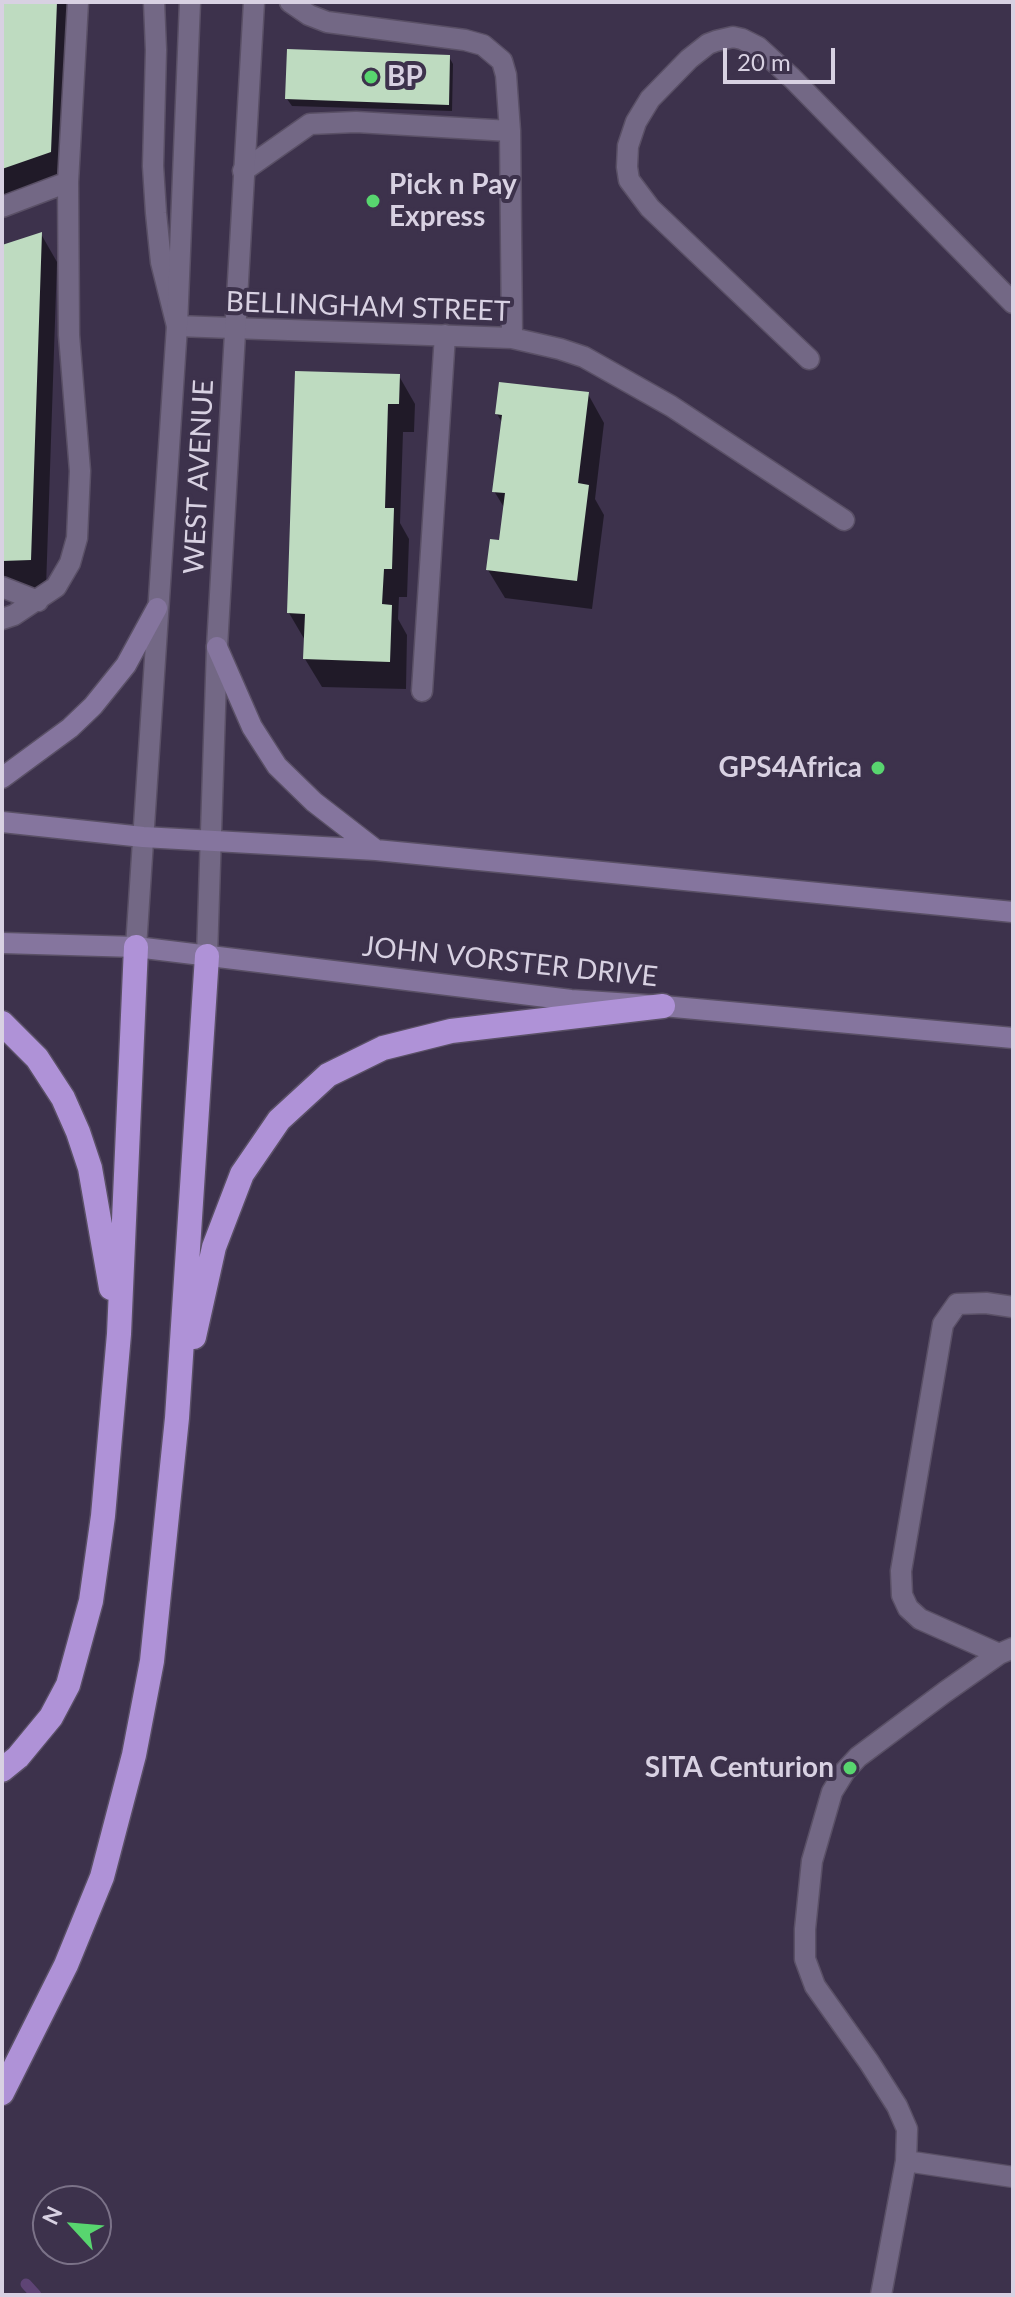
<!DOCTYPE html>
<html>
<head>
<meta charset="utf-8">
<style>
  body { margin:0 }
  #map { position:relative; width:1015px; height:2297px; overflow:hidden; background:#3d324c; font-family:Lato,sans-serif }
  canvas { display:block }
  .frame { position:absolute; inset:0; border:4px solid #d8d1e2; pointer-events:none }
  .north { position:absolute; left:32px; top:2185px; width:80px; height:80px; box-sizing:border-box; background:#3d324c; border:2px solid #7b7288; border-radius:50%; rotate:296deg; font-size:22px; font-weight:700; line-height:32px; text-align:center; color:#d8d1e2 }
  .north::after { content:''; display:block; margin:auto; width:28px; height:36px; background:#58d56f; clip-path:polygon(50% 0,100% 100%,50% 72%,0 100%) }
  .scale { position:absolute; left:723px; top:48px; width:112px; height:36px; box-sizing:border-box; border:4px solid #d8d1e2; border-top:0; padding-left:10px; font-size:24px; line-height:28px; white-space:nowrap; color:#d8d1e2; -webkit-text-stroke:6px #3d324c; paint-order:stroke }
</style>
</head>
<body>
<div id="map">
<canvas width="1015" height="2297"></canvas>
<div class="frame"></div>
<div class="north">N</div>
<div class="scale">20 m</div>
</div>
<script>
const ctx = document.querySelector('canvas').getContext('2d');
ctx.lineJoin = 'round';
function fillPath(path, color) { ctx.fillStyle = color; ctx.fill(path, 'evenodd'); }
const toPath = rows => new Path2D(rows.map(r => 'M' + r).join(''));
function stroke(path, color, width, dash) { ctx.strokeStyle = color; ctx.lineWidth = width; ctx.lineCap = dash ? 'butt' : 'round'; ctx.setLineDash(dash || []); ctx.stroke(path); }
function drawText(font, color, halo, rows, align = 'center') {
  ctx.font = font + ' Lato,sans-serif'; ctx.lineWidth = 8; ctx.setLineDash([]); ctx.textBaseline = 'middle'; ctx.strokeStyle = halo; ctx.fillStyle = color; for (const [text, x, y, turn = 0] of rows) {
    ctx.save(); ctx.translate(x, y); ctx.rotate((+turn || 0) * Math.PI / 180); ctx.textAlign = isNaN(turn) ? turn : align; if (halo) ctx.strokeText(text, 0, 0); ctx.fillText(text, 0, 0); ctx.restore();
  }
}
fillPath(toPath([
  [2,2,70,2,66,181,2,203],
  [449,57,453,64,452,111,292,106,287,99],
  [41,234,57,262,46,588,2,590,2,247],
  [399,376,415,404,414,432,403,432,400,523,409,539,407,597,399,597,398,619,407,635,406,689,322,687,305,659,306,642,289,613],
  [588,394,604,423,595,499,604,515,592,609,505,598,488,570,501,542,505,509,494,491,503,424,497,414]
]), '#0007');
stroke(toPath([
  [26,2284,36,2295]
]), '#5e4475', 11);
fillPath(toPath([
  [2,2,57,2,51,152,2,169],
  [287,49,450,55,449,105,285,99],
  [42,232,31,560,2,561,2,245],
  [295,371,400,374,399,404,388,404,385,508,394,508,392,569,384,569,382,604,392,605,390,662,303,659,305,614,287,613],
  [499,382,589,392,578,483,589,485,577,581,486,570,490,539,499,540,505,493,492,492,502,415,495,414]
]), '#bedbc0');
const service = toPath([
  [154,2,156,50,153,166,156,213,161,262,177,326,512,338,560,349,584,357,671,406,844,520],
  [290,2,309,15,327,22,465,40,483,45,502,61,506,75,510,131,512,338],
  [243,171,310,124,356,122,510,131],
  [2,207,68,182],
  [809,359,650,208,629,180,627,167,628,146,636,122,650,99,689,59,708,44,716,41,733,37,742,39,758,47,792,78,1013,303],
  [2,587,38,601],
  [2,619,14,615,56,587,70,563,77,538,80,471,69,335,68,182,78,2],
  [422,691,445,335],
  [999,1654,920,1619,908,1608,902,1595,901,1571,943,1324,957,1304,986,1303,1013,1307],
  [906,2161,1013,2177],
  [881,2295,906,2161,907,2129,897,2106,869,2062,815,1986,805,1959,805,1929,812,1861,832,1792,845,1771,858,1757,945,1692,999,1654,1013,1648]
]);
const tertiary = toPath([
  [136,947,177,326,190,2],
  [207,956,217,647,254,2]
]);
const secondary = toPath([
  [217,647,252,727,277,766,314,802,376,850],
  [2,778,70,728,93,706,126,665,157,608],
  [2,822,143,837,376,850,1013,912],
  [2,943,136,947,571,1000,663,1006,1013,1038]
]);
const motorway = toPath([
  [2,1023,37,1058,63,1098,78,1132,90,1168,111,1288],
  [194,1337,214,1247,242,1174,279,1120,328,1075,383,1048,451,1031,663,1006],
  [2,1770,18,1757,51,1717,68,1685,91,1601,103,1516,119,1334,136,947],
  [2,2093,66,1965,102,1877,134,1755,152,1661,177,1418,207,956]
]);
stroke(service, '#5a5066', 23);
stroke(tertiary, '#5a5066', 23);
stroke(secondary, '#5a5066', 23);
stroke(motorway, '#5a5066', 27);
stroke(service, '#736885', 20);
stroke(tertiary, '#736885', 20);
stroke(secondary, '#85759e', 20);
stroke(motorway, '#af92d7', 24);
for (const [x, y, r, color] of [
  [371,77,8,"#58d56f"],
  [373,201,8,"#58d56f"],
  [878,768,8,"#58d56f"],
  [850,1768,8,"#58d56f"]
]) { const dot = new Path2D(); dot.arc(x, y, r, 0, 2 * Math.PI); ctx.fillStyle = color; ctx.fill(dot); stroke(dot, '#3d324c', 3); }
drawText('bold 28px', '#d8d1e2', '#3d324c', [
  ["BP",387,77],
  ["Pick n Pay",389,185],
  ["Express",389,217],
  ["GPS4Africa",862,768,"right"],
  ["SITA Centurion",834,1768,"right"]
], 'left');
drawText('28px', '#d8d1e2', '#3d324c', [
  ["BELLINGHAM STREET",368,307,2],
  ["WEST AVENUE",199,477,-87],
  ["JOHN VORSTER DRIVE",510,962,6]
]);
</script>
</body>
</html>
